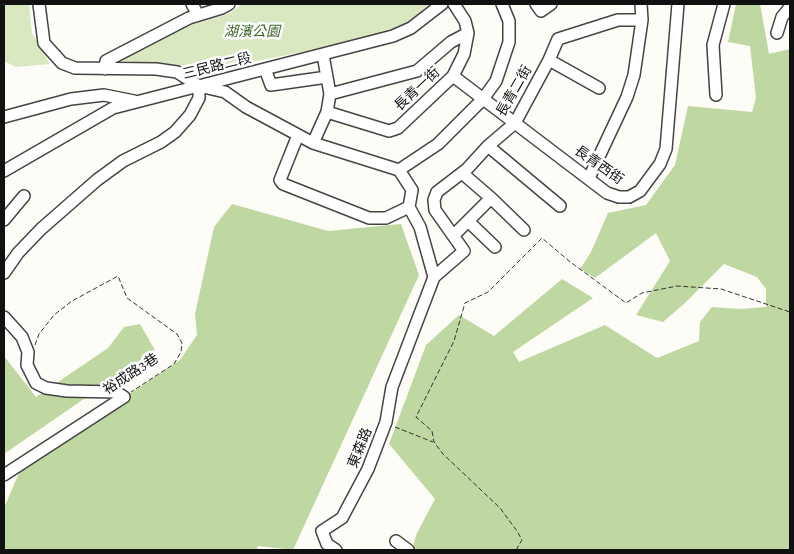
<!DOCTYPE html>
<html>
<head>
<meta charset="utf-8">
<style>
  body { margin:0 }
  #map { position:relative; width:794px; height:554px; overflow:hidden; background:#fefcf6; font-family:"Crimson Pro",serif }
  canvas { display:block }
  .frame { position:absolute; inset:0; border:5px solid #111; pointer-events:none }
</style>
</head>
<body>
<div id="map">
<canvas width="794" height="554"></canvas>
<div class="frame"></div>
</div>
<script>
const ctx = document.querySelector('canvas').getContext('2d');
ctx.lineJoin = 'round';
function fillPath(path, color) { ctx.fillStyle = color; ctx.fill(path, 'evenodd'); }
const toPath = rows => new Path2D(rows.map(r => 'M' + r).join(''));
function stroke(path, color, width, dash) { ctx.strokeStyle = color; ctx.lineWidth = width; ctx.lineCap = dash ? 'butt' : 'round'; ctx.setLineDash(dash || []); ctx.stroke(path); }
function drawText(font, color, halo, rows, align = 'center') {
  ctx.font = font + ' "Crimson Pro","Noto Sans TC",serif'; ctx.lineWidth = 5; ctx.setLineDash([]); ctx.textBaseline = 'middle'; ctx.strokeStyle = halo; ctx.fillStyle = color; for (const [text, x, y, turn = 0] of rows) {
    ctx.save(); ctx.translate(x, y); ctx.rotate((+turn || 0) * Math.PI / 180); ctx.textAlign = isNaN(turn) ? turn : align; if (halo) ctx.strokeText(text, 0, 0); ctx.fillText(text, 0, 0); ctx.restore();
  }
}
fillPath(toPath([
  [4,4,29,4,32,33,50,64,16,67,4,61],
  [242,4,430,4,396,33,217,69,196,65,150,67,107,64,175,30,228,14]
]), '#d9e8c0');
fillPath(toPath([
  [736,4,760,4,769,54,790,49,790,550,412,550,416,535,435,499,389,444,426,345,459,315,494,336,562,279,593,298,513,352,519,362,605,325,657,358,699,341,700,322,712,307,740,309,766,307,766,289,757,277,724,264,684,304,663,322,636,315,670,261,656,233,595,278,580,269,591,252,608,213,646,205,675,165,688,106,752,112,756,98,750,46,728,42],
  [232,204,328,231,401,224,419,275,293,550,258,546,256,550,4,550,4,508,22,466,180,360,197,335,195,314,214,227],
  [140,324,155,350,4,454,4,356,36,397,108,348,124,327]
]), '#bfd7a0');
const minor = toPath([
  [39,4,44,43,62,63,75,68,156,69,177,72,199,86,225,92,246,107,313,143,399,170,412,190,409,207,420,227,434,277,392,387,386,422,368,469,342,518,322,531,327,544,336,550],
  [192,4,198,15],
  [536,4,541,11,551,4],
  [777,33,782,17,790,7],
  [549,60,558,39,618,20,642,20],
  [105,69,106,61,189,18,222,8,229,4],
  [265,69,271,85,327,77],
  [453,76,607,193,619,197,629,197,640,191,660,164,666,149,678,4],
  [330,94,417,71,451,42,468,33],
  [716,95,713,45,724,4],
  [327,112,389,131,398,128,453,76,464,54,468,33,465,21,454,4],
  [4,117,71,99,104,95,134,101],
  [298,135,280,180,283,184,369,218,386,218,409,207],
  [313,143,327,112,330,94,323,55],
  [488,146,560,206],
  [399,170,438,144,483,99,496,81,509,42,509,21,502,4],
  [4,171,113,108,393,36,411,28,442,4],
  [589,178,627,97,634,75,642,20,641,4],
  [491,198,524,230],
  [4,220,24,196],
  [468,221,495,247],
  [454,235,491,198,462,173],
  [4,273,18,253,41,229,97,180,123,161,161,142,175,132,190,115,199,98,199,86],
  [434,277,464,251,435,210,434,200,437,192,467,169,488,146,515,123,549,60,599,88],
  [4,317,22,337,28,352,27,365,36,383,46,388,67,391,116,392,124,397,4,475],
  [396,541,408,550]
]);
stroke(minor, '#444', 14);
stroke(toPath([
  [35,345,39,334,54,315,72,301,118,276,127,298,177,334,182,343,181,352,174,364,131,392],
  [395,427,433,442],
  [516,550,522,540,517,531,500,508,443,454,434,442,432,431,416,417,454,341,465,303,488,292,542,238,569,261,626,303,642,293,677,286,721,289,790,312]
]), '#333', 1, [5, 2.5]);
stroke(minor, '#fff', 11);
drawText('italic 14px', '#396624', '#fff', [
  ["湖濱公園",252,32]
]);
drawText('14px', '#111', '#fff', [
  ["三民路二段",217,66,-14],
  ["長青一街",417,89,-43],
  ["長青二街",514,91,-60],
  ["長青西街",599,165,35],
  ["裕成路3巷",131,374,-33],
  ["東森路",360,448,-68]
]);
</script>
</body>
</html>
